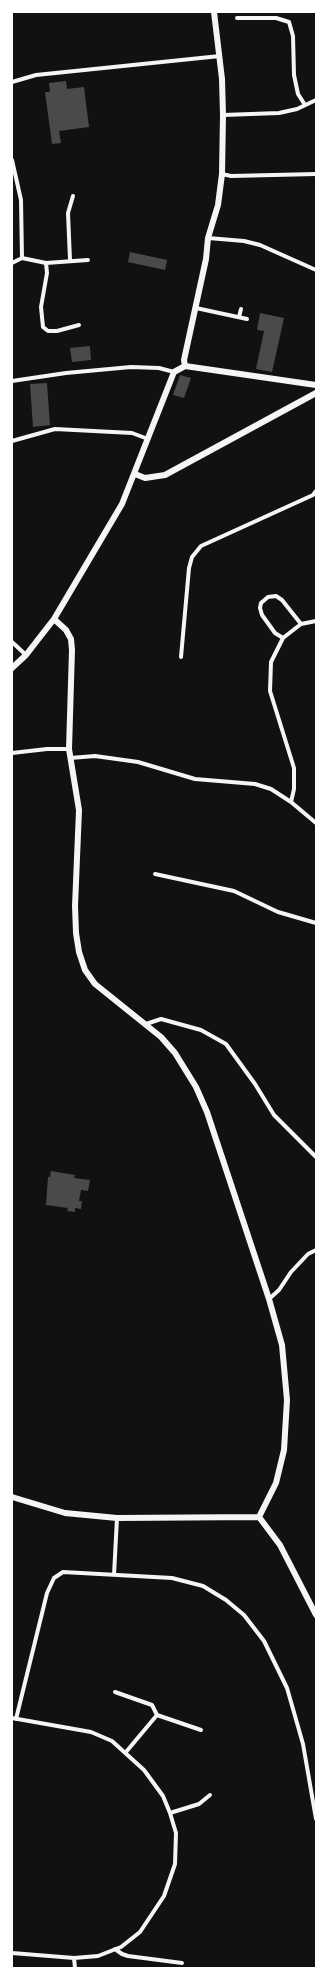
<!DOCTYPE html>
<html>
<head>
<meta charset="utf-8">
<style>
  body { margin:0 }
  #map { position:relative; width:328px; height:1980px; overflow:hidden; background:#111; font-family:"PT Sans Narrow",sans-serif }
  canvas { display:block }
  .frame { position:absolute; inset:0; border:13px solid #fff; pointer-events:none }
</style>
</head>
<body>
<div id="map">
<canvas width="328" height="1980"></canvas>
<div class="frame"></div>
</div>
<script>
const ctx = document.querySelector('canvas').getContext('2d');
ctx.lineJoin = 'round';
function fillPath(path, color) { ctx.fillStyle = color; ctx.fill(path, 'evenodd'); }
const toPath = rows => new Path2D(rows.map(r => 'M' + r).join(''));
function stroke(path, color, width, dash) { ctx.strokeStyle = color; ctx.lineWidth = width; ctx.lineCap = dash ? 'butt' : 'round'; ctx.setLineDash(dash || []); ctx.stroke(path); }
fillPath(toPath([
  [66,81,67,89,84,87,89,127,59,131,61,143,52,144,45,92,50,92,49,83],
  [130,252,167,260,165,270,128,262],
  [260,313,284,318,272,372,256,369,264,331,257,330],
  [90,346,91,360,72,362,70,348],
  [180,375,191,378,184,398,173,395],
  [47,383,50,425,33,427,30,384],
  [51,1171,75,1175,74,1178,90,1180,88,1191,81,1190,79,1201,82,1201,81,1209,75,1208,75,1212,67,1211,68,1208,46,1205,48,1177,50,1177]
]), '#4a4a4a');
stroke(toPath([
  [237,18,276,18,289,22,293,36,294,75,298,94,305,105],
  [12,82,36,75,220,56],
  [223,115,279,113,297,109,316,100],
  [12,160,21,200,22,258],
  [222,174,231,176,316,174],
  [208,238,244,241,260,245,316,270],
  [22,258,46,263,88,260],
  [70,260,68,213,73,196],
  [12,263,22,258],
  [46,263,47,273,41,307,43,327,48,331,57,331,79,325],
  [196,308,247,319],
  [239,317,241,309],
  [12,381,66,373,131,367,159,368,174,372],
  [12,441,55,429,132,433,148,439],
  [283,638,275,633,262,615,260,608,261,603,268,597,276,596,282,600,301,624],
  [12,642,26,655],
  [181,657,189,568,192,557,201,546,313,495,316,491],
  [12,753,47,749,69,749],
  [70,758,95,756,138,762,195,779,255,784,271,789,291,802,316,823],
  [291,802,294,789,294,768,270,691,271,662,283,638,301,624,316,621],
  [155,874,234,891,278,912,316,923],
  [146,1024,161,1019,201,1030,226,1044,255,1084,274,1115,316,1157],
  [269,1299,279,1290,291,1272,308,1254,316,1250],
  [114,1575,117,1518],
  [115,1692,152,1705,157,1715,201,1730],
  [12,1718,91,1732,112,1741,144,1770,163,1796,170,1813,176,1833,175,1864,164,1896,140,1932,121,1947,98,1956,74,1958,12,1953],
  [16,1719,47,1593,54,1578,63,1572,172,1578,203,1586,226,1600,244,1615,264,1641,287,1688,303,1744,316,1819],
  [126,1752,157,1715],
  [170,1813,199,1804,210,1795],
  [115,1949,122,1954,128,1956,182,1963],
  [74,1958,75,1968]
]), '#f5f5f5', 4);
stroke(toPath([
  [185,366,184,360,206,259,208,238,218,205,222,174,223,115,222,79,214,12],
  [135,474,145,478,165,475,316,393],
  [54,619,66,630,71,639,72,650,69,749,79,810,75,906,76,933,79,952,85,970,95,984,161,1037,175,1053,196,1087,207,1112,269,1299,282,1345,287,1400,284,1450,276,1483,259,1517],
  [12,668,26,655,54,619,122,504,174,372,185,366,316,385],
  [12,1497,65,1513,117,1518,259,1517],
  [259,1517,280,1545,316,1615]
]), '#f5f5f5', 6);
</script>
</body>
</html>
